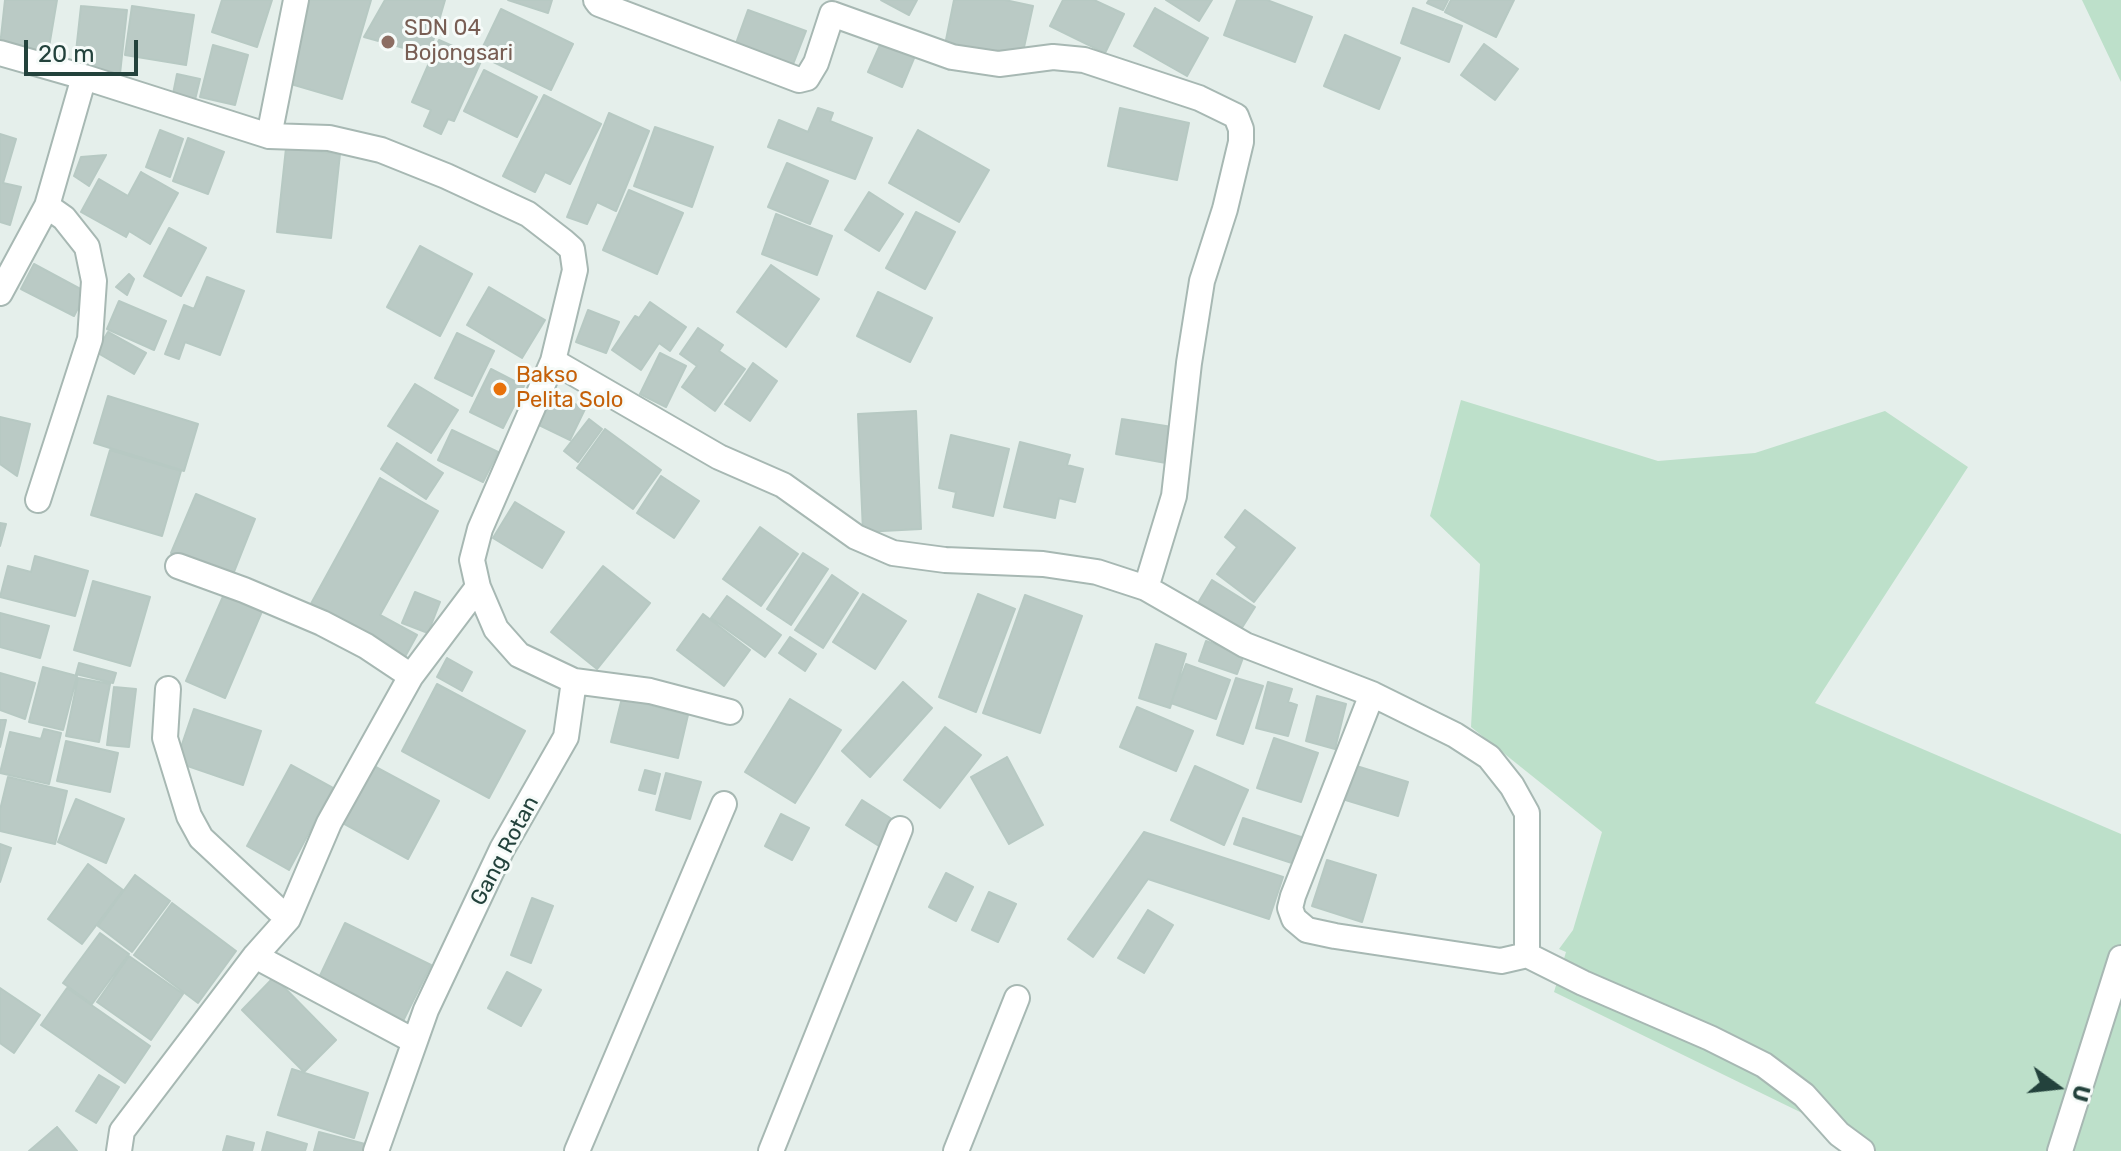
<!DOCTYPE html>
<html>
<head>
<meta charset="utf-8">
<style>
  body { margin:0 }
  #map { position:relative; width:2121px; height:1151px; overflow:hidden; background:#e5efeb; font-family:Rubik,sans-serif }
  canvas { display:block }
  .north { position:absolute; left:2017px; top:1047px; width:80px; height:80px; -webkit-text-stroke:6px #f6fbf9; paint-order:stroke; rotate:105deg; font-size:22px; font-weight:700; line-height:32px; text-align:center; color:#23423c }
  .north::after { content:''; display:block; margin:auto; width:28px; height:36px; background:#23423c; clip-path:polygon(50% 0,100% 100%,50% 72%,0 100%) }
  .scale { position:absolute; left:24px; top:40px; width:114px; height:36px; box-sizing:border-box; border:4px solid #23423c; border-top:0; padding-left:10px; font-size:24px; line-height:28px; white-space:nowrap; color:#23423c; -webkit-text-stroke:6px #f6fbf9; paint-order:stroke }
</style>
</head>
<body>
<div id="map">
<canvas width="2121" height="1151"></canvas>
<div class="north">U</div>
<div class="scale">20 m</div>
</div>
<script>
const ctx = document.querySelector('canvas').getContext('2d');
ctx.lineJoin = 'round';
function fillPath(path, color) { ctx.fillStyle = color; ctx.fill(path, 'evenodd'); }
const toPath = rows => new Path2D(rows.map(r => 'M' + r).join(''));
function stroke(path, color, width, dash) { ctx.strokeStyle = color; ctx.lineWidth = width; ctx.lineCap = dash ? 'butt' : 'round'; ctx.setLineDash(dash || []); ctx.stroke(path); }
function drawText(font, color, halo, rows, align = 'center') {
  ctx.font = font + ' Rubik,sans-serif'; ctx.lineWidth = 6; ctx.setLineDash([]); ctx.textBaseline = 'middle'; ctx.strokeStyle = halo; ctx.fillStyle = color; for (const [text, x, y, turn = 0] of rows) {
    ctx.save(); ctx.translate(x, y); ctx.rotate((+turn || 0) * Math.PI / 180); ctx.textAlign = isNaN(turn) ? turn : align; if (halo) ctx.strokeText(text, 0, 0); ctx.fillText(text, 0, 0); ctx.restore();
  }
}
fillPath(toPath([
  [2082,0,2121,0,2121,82],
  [1461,400,1658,461,1755,453,1885,411,1968,467,1815,703,2121,834,2121,1151,1863,1151,1839,1131,1554,992,1566,952,1559,949,1573,930,1602,832,1471,727,1480,564,1430,516]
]), '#bde0ca');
const building = toPath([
  [5,0,57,0,48,53,0,46,5,0],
  [222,0,272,0,257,47,212,32,222,0],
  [308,0,371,0,342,99,284,82,308,0],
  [385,0,445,0,429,55,364,37,385,0],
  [508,0,552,0,548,13,508,0],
  [881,0,917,0,909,15,881,0],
  [954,0,1005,0,1033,6,1021,61,945,45,954,0],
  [1063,0,1094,0,1124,14,1105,53,1050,26,1063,0],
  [1166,0,1212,0,1199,21,1166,0],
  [1237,0,1267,0,1312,17,1295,62,1224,35,1237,0],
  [1429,0,1448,0,1443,10,1427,3,1429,0],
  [1451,0,1514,0,1496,37,1445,12,1451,0],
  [81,6,127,10,120,74,74,70,81,6],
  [132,6,194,15,186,65,125,55,132,6],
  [1155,8,1208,38,1187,76,1134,46,1155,8],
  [1413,8,1462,26,1449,62,1401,43,1413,8],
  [501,9,573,44,551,90,479,55,501,9],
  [748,10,806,31,792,67,735,46,748,10],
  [1345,35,1400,58,1379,109,1324,86,1345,35],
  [884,36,917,51,902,87,868,72,884,36],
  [439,40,482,59,454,121,448,119,441,134,424,126,431,110,412,102,439,40],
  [1484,44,1518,69,1495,100,1461,75,1484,44],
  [213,45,248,55,235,105,200,97,213,45],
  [484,70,537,97,517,137,464,111,484,70],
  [177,74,200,79,194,104,172,99,177,74],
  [544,95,601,124,570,184,545,172,535,192,503,176,544,95],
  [818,108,833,113,830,121,872,138,855,179,768,147,779,120,808,132,818,108],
  [1120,108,1189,123,1177,180,1108,166,1120,108],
  [609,113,649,131,616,211,597,202,587,224,567,217,609,113],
  [655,127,713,147,692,207,634,186,655,127],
  [160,130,183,139,170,177,146,167,160,130],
  [918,130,989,170,959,222,889,183,918,130],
  [0,134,16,139,3,183,21,187,10,225,0,222,0,134],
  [188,138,224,152,208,194,173,181,188,138],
  [286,148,340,154,331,238,277,232,286,148],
  [106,155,89,186,74,176,81,157,106,155],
  [787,163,828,181,810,224,768,207,787,163],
  [141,172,178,193,150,244,129,231,126,237,81,212,99,179,128,196,141,172],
  [629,190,683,213,657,274,603,250,629,190],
  [869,192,903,214,879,251,845,230,869,192],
  [916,212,955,232,925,289,886,268,916,212],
  [776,214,832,236,817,275,762,254,776,214],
  [169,228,206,248,181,296,144,276,169,228],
  [420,246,472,274,440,336,387,307,420,246],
  [34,264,86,292,74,316,21,289,34,264],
  [771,265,819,299,786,347,737,312,771,265],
  [129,274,134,279,127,295,116,287,129,274],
  [207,277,244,291,220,355,185,342,179,359,165,354,184,305,194,309,207,277],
  [489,287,545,320,522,358,467,325,489,287],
  [878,292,932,318,910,362,857,336,878,292],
  [119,301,166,321,154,350,107,329,119,301],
  [650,302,686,327,670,351,659,343,641,370,612,350,635,316,639,318,650,302],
  [588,310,619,322,606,353,576,342,588,310],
  [698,328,723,345,719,351,745,369,715,411,682,387,697,366,680,354,698,328],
  [108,332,146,353,134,374,96,352,108,332],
  [457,333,494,351,472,396,435,378,457,333],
  [660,353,686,366,666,407,640,394,660,353],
  [753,363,777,381,750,421,725,404,753,363],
  [491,369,524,386,503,428,470,412,491,369],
  [415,384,458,410,431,453,388,426,415,384],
  [554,394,585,409,570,440,539,425,554,394],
  [108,396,198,424,184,471,94,443,108,396],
  [916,411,921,529,863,532,858,414,916,411],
  [0,417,30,424,17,476,0,464,0,417],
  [589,419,602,429,578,462,564,451,589,419],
  [1122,419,1172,427,1166,463,1116,454,1122,419],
  [605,429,661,470,633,509,577,468,605,429],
  [452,430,498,452,483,482,438,460,452,430],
  [951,435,1009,449,993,516,953,507,956,492,939,488,951,435],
  [1020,442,1070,455,1067,465,1083,469,1075,502,1059,498,1055,518,1004,507,1020,442],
  [397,443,443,473,426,499,381,469,397,443],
  [110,450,181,471,162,536,91,515,110,450],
  [661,476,699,501,674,538,637,513,661,476],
  [380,478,438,511,380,615,417,635,401,664,307,611,380,478],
  [196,494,255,519,232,577,171,553,196,494],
  [515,502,564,532,542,568,493,538,515,502],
  [1245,510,1295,548,1254,602,1217,574,1237,547,1225,537,1245,510],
  [0,523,6,524,0,546,0,523],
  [760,527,798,554,761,606,723,579,760,527],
  [803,553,828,569,791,625,767,609,803,553],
  [35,556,88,571,75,616,0,597,8,566,31,572,35,556],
  [603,566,650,603,597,669,551,632,603,566],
  [832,575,858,593,823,648,795,630,832,575],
  [1212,580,1255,607,1238,634,1195,608,1212,580],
  [93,581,150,597,130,666,74,650,93,581],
  [225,592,263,609,225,698,186,681,225,592],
  [415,592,440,602,428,633,402,623,415,592],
  [863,594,906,621,875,669,833,642,863,594],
  [978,594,1015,609,976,712,939,697,978,594],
  [1025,595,1082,616,1040,733,983,713,1025,595],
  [727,596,781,635,765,657,711,618,727,596],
  [0,613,49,626,40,658,0,647,0,613],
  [703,614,750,650,724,686,677,650,703,614],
  [790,637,816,654,805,671,779,653,790,637],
  [1206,641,1244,655,1237,674,1199,661,1206,641],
  [1156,644,1186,654,1170,708,1139,698,1156,644],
  [447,658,472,672,462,691,437,677,447,658],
  [79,663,116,673,113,683,76,674,79,663],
  [1186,664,1230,680,1216,719,1171,703,1186,664],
  [43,667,77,676,63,730,29,722,43,667],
  [0,673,35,683,25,719,0,710,0,673],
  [78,678,110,684,99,742,66,736,78,678],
  [1236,678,1263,686,1243,744,1217,735,1236,678],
  [903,682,932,708,870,777,842,751,903,682],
  [1268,682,1292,689,1288,702,1297,705,1288,736,1256,728,1268,682],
  [437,684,525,731,489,798,402,751,437,684],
  [114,687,136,689,129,747,107,745,114,687],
  [1317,696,1346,704,1335,749,1306,741,1317,696],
  [622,698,688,715,678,758,611,742,622,698],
  [790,699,841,730,795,803,745,772,790,699],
  [1137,707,1193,731,1176,771,1120,747,1137,707],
  [194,709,261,731,243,785,176,762,194,709],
  [0,720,6,720,0,747,0,720],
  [945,727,981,755,940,808,904,780,945,727],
  [44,729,61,733,49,784,0,773,10,732,41,739,44,729],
  [1274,738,1318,753,1301,802,1257,788,1274,738],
  [66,741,118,753,110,792,57,781,66,741],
  [1007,757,1043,825,1009,844,971,777,1007,757],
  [1350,764,1408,782,1398,816,1339,798,1350,764],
  [291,765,333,788,289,870,247,846,291,765],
  [372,765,439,801,408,859,341,822,372,765],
  [1195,766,1248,790,1224,845,1171,820,1195,766],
  [645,770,660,774,655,794,639,790,645,770],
  [666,773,701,782,690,819,656,810,666,773],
  [8,777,67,791,55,844,0,831,0,810,8,777],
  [76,799,124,819,106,863,58,842,76,799],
  [862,800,898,823,882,848,846,825,862,800],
  [781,814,809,828,792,860,765,846,781,814],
  [1243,818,1310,840,1301,866,1234,844,1243,818],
  [1144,832,1283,877,1269,919,1148,879,1093,957,1068,939,1144,832],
  [0,844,11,848,0,882,0,844],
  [1327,860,1376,875,1362,922,1312,906,1327,860],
  [88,864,123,890,82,944,48,919,88,864],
  [946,873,973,887,956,921,929,907,946,873],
  [135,875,170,901,132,952,98,926,135,875],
  [989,892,1016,904,998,942,972,930,989,892],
  [532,898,553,906,531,963,511,955,532,898],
  [172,903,236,951,198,1003,134,955,172,903],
  [1148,910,1173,925,1144,973,1118,958,1148,910],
  [345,923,431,965,401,1025,316,984,345,923],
  [100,933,129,954,92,1004,63,983,100,933],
  [129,956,183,994,151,1040,97,1002,129,956],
  [507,972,541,990,521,1026,488,1008,507,972],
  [274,977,336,1040,304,1072,242,1010,274,977],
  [0,988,40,1015,14,1053,0,1043,0,988],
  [67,988,150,1046,125,1083,41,1025,67,988],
  [292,1069,368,1093,354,1138,278,1115,292,1069],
  [99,1075,119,1087,96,1123,76,1111,99,1075],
  [57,1127,77,1151,29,1151,57,1127],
  [267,1132,307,1144,305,1151,262,1151,267,1132],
  [319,1132,365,1144,364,1151,314,1151,319,1132],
  [227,1136,254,1143,252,1151,223,1151,227,1136]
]);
fillPath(building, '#bacac5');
stroke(building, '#b7c9c3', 2);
const street = toPath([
  [596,0,599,4,799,80,807,78,816,63,832,14,952,57,999,64,1053,57,1084,60,1199,98,1236,116,1241,129,1241,142,1225,209,1202,281,1189,363,1174,496,1146,588],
  [0,53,84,77,269,136,329,138,381,150,446,176,528,214,563,241,572,249,575,270,553,361,480,529,472,560,478,587,496,629,519,655,574,681,650,691,730,712],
  [269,136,296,0],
  [0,293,47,206],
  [553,361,719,457,783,485,856,537,893,553,945,560,1043,564,1097,572,1146,588,1245,645,1372,694,1455,735,1489,757,1512,786,1527,813,1527,955,1583,983,1710,1038,1764,1065,1804,1095,1839,1134,1862,1151],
  [38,500,90,339,94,281,87,247,64,218,47,206,84,77],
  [178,566,244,590,322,623,366,646,411,676],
  [168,689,165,738,189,816,201,838,288,919],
  [1372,694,1293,896,1290,908,1294,919,1307,930,1335,936,1501,961,1527,955],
  [255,956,414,1041],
  [119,1151,122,1131,255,956,288,919,329,823,411,676,478,587],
  [376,1151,426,1010,502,849,566,737,574,681],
  [577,1151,724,804],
  [771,1151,900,829],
  [956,1151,1017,998],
  [2060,1151,2121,958]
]);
stroke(street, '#a7b8b3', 28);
stroke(street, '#fff', 24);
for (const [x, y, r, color] of [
  [388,42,8,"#8d6e63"],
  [500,389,8,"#e8710a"]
]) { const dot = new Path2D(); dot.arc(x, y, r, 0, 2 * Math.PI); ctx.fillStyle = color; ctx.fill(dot); stroke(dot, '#f6fbf9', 3); }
drawText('22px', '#785e54', '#f6fbf9', [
  ["SDN 04",404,29],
  ["Bojongsari",404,54]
], 'left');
drawText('22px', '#c56008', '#f6fbf9', [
  ["Bakso",516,376],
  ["Pelita Solo",516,401]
], 'left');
drawText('22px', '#23423c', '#f6fbf9', [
  ["Gang Rotan",505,851,-62]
]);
</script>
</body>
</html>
